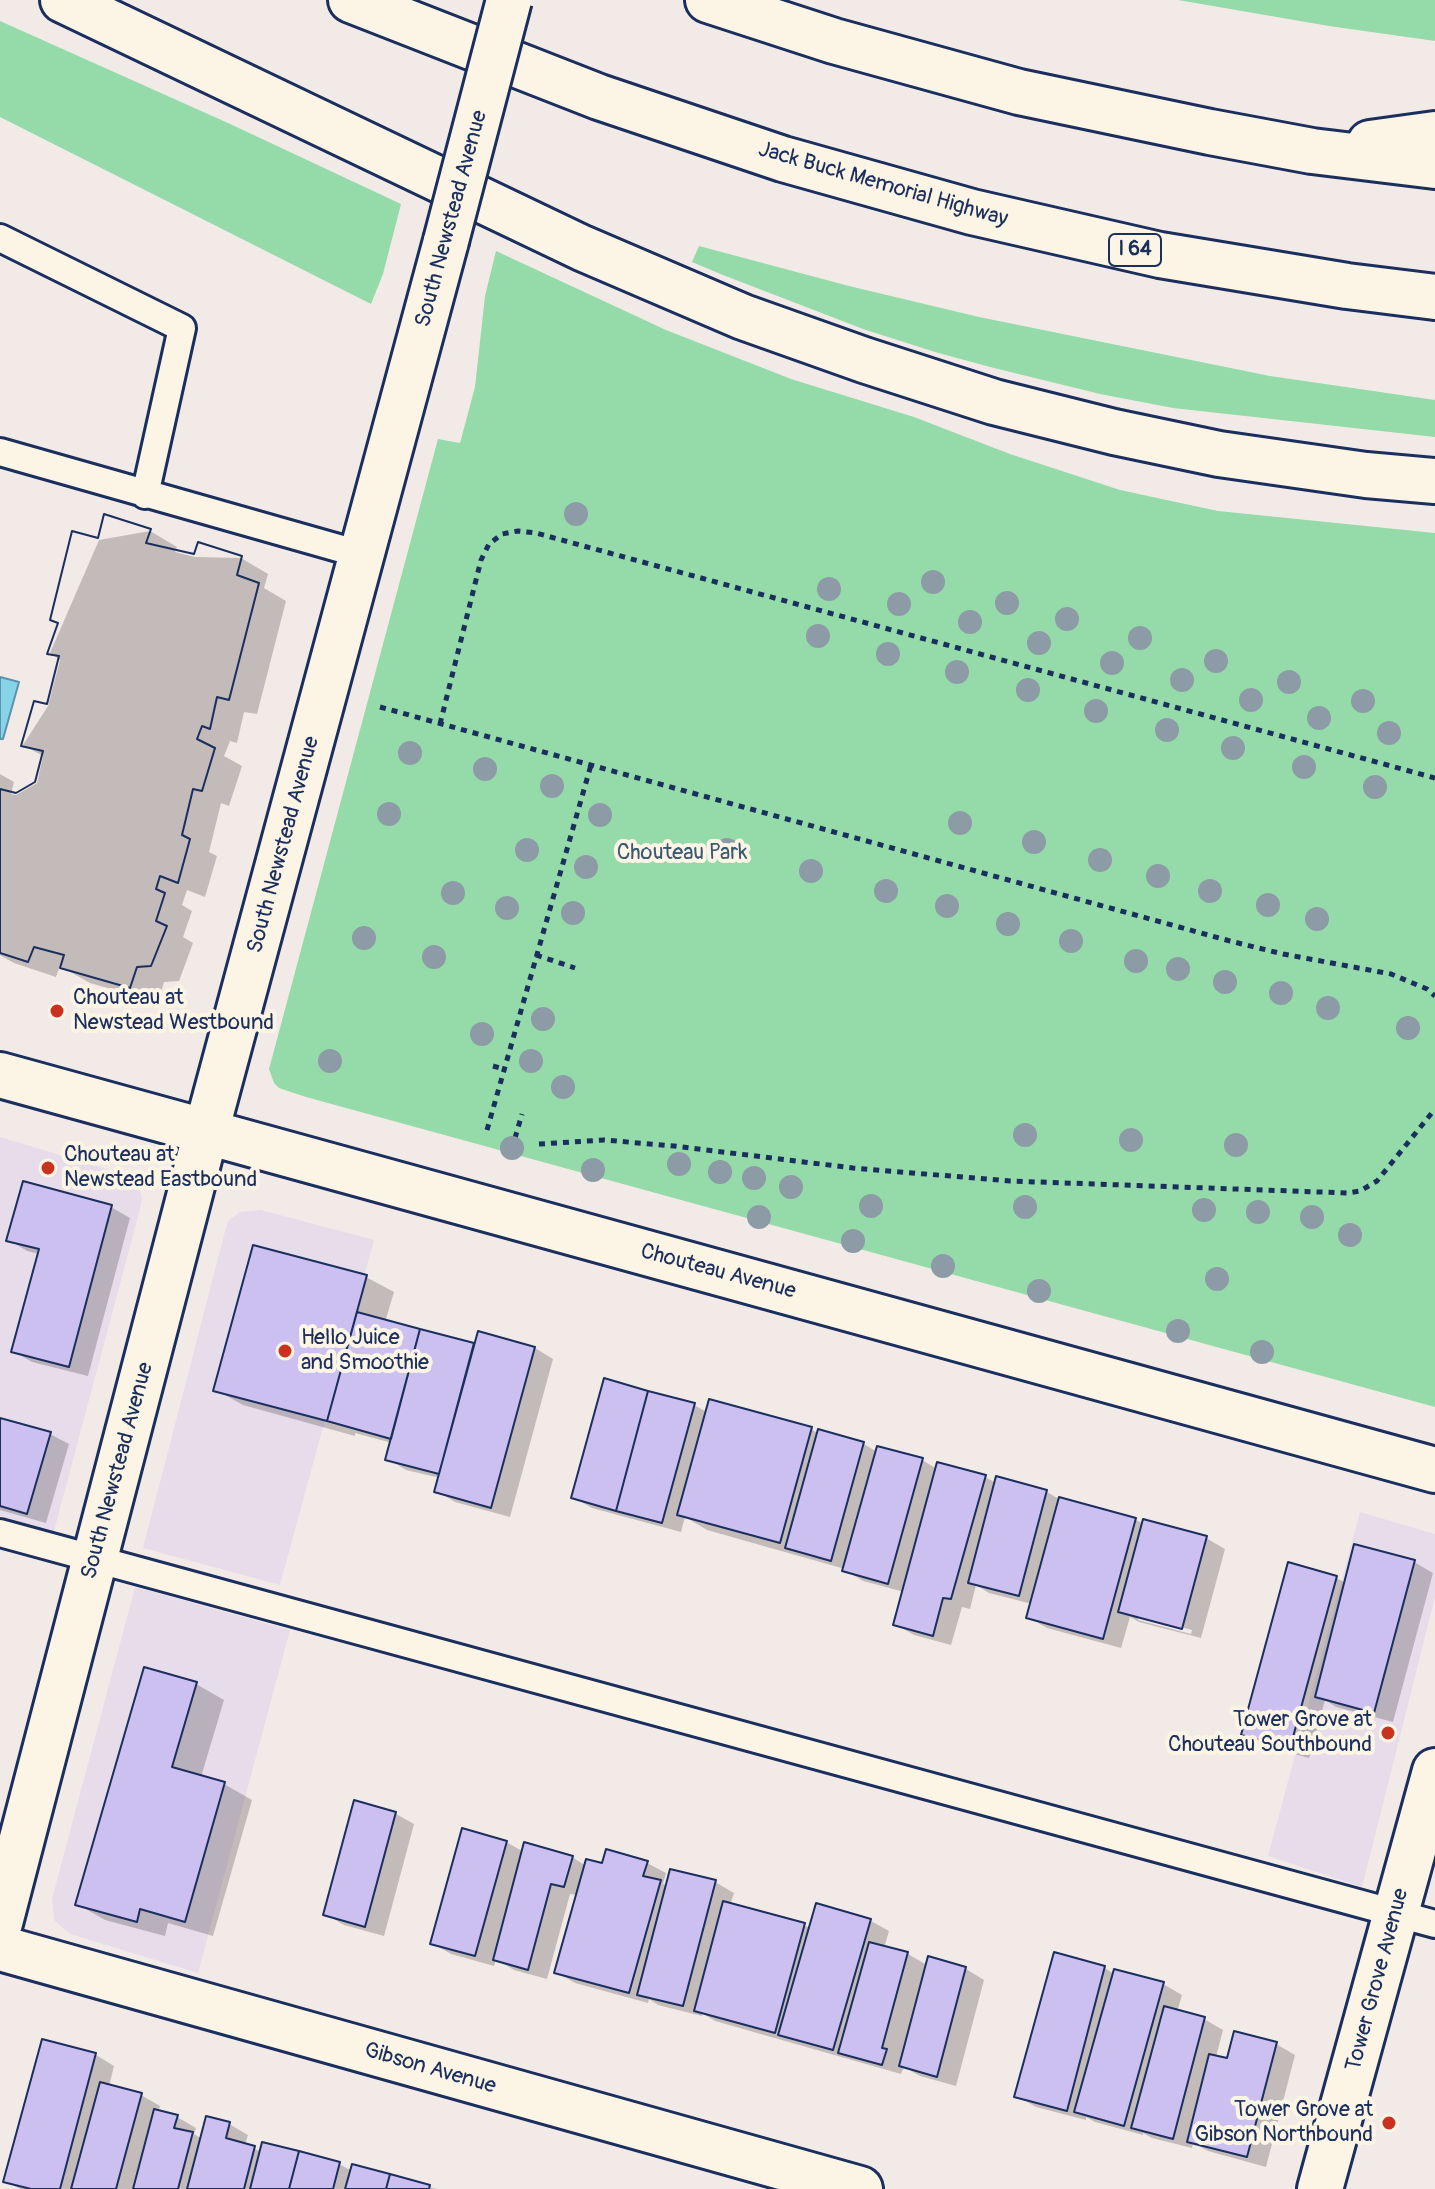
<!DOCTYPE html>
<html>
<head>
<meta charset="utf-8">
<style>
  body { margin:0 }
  canvas { display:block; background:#f2eae7 }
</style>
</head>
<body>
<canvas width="1435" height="2189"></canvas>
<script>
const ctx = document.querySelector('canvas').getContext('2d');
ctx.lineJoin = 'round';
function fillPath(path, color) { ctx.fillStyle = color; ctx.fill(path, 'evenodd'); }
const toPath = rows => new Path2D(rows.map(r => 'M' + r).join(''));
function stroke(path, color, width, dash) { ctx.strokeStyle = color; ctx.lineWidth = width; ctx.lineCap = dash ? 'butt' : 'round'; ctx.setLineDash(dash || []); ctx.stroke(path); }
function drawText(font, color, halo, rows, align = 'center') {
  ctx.font = font + ' Pangolin,sans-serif'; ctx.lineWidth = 8; ctx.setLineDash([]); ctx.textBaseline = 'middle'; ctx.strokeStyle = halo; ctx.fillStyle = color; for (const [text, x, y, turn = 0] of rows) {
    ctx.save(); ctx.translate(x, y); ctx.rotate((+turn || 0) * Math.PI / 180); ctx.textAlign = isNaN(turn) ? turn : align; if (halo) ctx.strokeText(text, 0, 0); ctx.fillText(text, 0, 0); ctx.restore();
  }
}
fillPath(toPath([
  [0,1137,127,1175,138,1183,142,1197,140,1209,54,1531,0,1516],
  [261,1210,374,1240,280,1585,143,1548,225,1231,228,1221,240,1212],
  [1360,1512,1435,1534,1435,1597,1362,1887,1268,1856],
  [135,1587,290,1630,198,1973,70,1934,54,1920,52,1899]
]), '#e7ddea');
fillPath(toPath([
  [1178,0,1435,0,1435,41,1329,26],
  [0,21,228,123,401,204,383,274,371,304,0,117],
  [699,246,849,286,979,317,1270,376,1435,400,1435,437,1173,408,1100,394,990,367,935,352,863,329,723,275,692,262],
  [496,251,666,330,791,379,914,417,1010,454,1120,490,1218,511,1435,533,1435,1407,306,1097,279,1088,274,1083,269,1069,438,439,460,443,475,387,485,296]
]), '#94dba9');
const water = toPath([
  [0,677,19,682,3,739,0,739,0,677]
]);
fillPath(water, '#86d4e5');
stroke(water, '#5b92af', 2);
fillPath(toPath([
  [150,531,177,547,175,552,195,557,241,558,268,574,264,588,286,601,257,714,244,712,237,743,230,741,224,756,242,766,229,806,221,803,209,852,217,856,205,897,187,890,182,905,192,911,183,937,193,943,179,981,164,982,158,1002,90,983,60,966,56,977,14,963,0,955,0,774,14,782,11,794,16,795,37,783,43,756,23,745,48,706,60,660,50,653,99,540],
  [111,1207,130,1218,88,1376,32,1362,13,1351,39,1254,27,1251,9,1240],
  [366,1277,394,1292,385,1322,475,1346,479,1333,535,1348,553,1359,510,1517,455,1502,437,1491,440,1478,406,1470,388,1459,392,1443,355,1433,355,1436,243,1405,216,1390],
  [694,1405,707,1412,811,1429,819,1434,820,1432,864,1444,877,1452,922,1460,937,1469,985,1477,996,1483,997,1479,1047,1492,1059,1499,1136,1520,1144,1524,1206,1538,1225,1549,1201,1638,1139,1622,1130,1617,1121,1648,1047,1628,1028,1617,1032,1604,989,1593,976,1585,970,1609,962,1607,951,1645,914,1635,895,1624,904,1592,863,1581,845,1570,845,1569,707,1530,685,1517,681,1532,592,1508,573,1497],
  [1138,1616,1192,1630,1191,1634,1138,1620],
  [0,1420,50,1434,69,1444,46,1523,0,1510],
  [1414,1562,1433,1573,1393,1722,1336,1707,1325,1700,1309,1758,1262,1745,1243,1734,1336,1578,1346,1583],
  [196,1684,224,1700,201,1777,224,1784,252,1800,213,1936,168,1923,165,1936,105,1920,77,1904],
  [355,1803,396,1814,414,1824,384,1936,344,1925,325,1914],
  [506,1842,524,1852,572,1857,586,1866,647,1863,666,1873,663,1884,668,1886,715,1882,734,1893,730,1905,804,1925,811,1929,871,1921,889,1931,884,1948,908,1954,927,1965,966,1969,984,1980,956,2086,920,2076,904,2067,901,2074,715,2021,702,2013,702,2016,658,2005,649,1999,648,2003,575,1983,556,1972,578,1895,570,1894,547,1979,514,1970,496,1959,494,1966,451,1954,432,1943],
  [1055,1954,1105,1968,1114,1974,1163,1984,1182,1995,1177,2012,1204,2019,1223,2030,1216,2057,1229,2061,1276,2044,1295,2055,1266,2167,1208,2151,1193,2143,1192,2148,1152,2138,1143,2133,1143,2135,1095,2122,1086,2117,1086,2120,1036,2107,1017,2096],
  [43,2041,96,2055,114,2066,109,2086,141,2095,160,2106,158,2112,177,2117,196,2128,194,2134,202,2139,229,2124,248,2135,245,2145,262,2152,339,2164,352,2171,438,2189,20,2189,6,2181]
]), '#0003');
const building = toPath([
  [104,514,151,529,146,543,194,554,198,542,242,556,237,575,259,583,229,700,217,697,210,729,202,726,197,739,215,748,202,791,193,789,182,835,190,839,178,883,160,876,156,889,165,893,156,921,167,926,151,966,137,967,130,988,60,968,64,955,34,947,28,962,0,953,0,789,16,793,35,782,43,751,21,746,34,701,47,704,59,656,47,654,58,623,50,620,72,531,98,538,104,514],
  [104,514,151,529,146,543,194,554,198,542,242,556,237,575,259,583,229,700,217,697,210,729,202,726,197,739,215,748,202,791,193,789,182,835,190,839,178,883,160,876,156,889,165,893,156,921,167,926,151,966,137,967,130,988,60,968,64,955,34,947,28,962,0,953,0,789,16,793,35,782,43,751,21,746,34,701,47,704,59,656,47,654,58,623,50,620,72,531,98,538,104,514],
  [23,1181,112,1205,69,1367,11,1352,39,1249,6,1241,23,1181],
  [253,1245,367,1275,327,1421,213,1391,253,1245],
  [357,1312,420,1329,391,1439,327,1421,357,1312],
  [420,1329,474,1343,439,1474,385,1460,420,1329],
  [478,1331,535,1347,491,1508,434,1492,478,1331],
  [604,1378,648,1391,616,1511,571,1498,604,1378],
  [648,1391,695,1403,662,1523,616,1511,648,1391],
  [709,1399,812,1427,780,1543,677,1515,709,1399],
  [0,1418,51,1432,27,1514,0,1506,0,1418],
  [818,1429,864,1442,831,1561,785,1548,818,1429],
  [877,1446,923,1458,888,1584,842,1571,877,1446],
  [937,1462,986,1475,951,1599,943,1598,933,1636,893,1625,937,1462],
  [996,1476,1047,1490,1019,1596,968,1583,996,1476],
  [1059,1497,1136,1518,1103,1639,1026,1618,1059,1497],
  [1143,1519,1207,1536,1182,1629,1118,1612,1143,1519],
  [1354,1544,1415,1560,1374,1713,1315,1697,1354,1544],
  [1288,1562,1337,1576,1290,1748,1241,1735,1288,1562],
  [144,1667,197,1682,172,1767,225,1782,185,1922,140,1909,137,1922,75,1905,144,1667],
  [354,1800,396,1812,365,1927,323,1915,354,1800],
  [462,1828,507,1841,475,1956,430,1944,462,1828],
  [524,1842,573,1856,564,1887,551,1884,528,1970,493,1960,524,1842],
  [606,1849,648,1861,643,1876,661,1880,629,1993,554,1973,586,1859,602,1863,606,1849],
  [670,1869,716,1880,683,2006,637,1995,670,1869],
  [723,1901,805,1923,775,2033,694,2011,723,1901],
  [816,1903,871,1919,833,2050,778,2035,816,1903],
  [869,1942,908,1952,882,2048,887,2049,882,2065,838,2053,869,1942],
  [1054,1952,1105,1966,1067,2111,1014,2097,1054,1952],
  [928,1956,966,1967,937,2077,899,2066,928,1956],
  [1114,1969,1164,1982,1124,2126,1074,2112,1114,1969],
  [1164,2006,1205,2017,1173,2139,1131,2128,1164,2006],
  [1234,2031,1277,2042,1247,2157,1187,2142,1209,2054,1227,2058,1234,2031],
  [42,2039,96,2053,60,2189,31,2189,3,2182,42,2039],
  [100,2082,142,2093,116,2189,71,2189,100,2082],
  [154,2109,178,2115,174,2128,193,2132,178,2189,133,2189,154,2109],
  [206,2116,230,2122,226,2138,255,2146,244,2189,187,2189,206,2116],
  [262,2142,299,2151,289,2189,250,2189,262,2142],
  [299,2151,340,2162,333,2189,289,2189,299,2151],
  [352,2164,390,2174,386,2189,345,2189,352,2164],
  [390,2174,430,2185,429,2189,386,2189,390,2174]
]);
fillPath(building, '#ccc0f1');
stroke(building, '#1b2f5e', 2);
const service = toPath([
  [0,238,182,328,145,495],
  [0,452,363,555],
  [0,1533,1435,1924]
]);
const minor = toPath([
  [0,1075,1435,1470],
  [0,1923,206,1132,446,241],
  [0,1948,860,2189]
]);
const tertiary = toPath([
  [1320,2189,1435,1771]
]);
const motorway = toPath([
  [63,0,582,248,743,317,864,360,994,402,1114,432,1219,454,1366,475,1435,481],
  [351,0,599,97,783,159,972,212,1160,255,1347,286,1435,297],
  [708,0,834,41,1019,92,1210,132,1312,151,1435,166],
  [1370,143,1435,134]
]);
stroke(service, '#1b2f5e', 32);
stroke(minor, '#1b2f5e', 50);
stroke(tertiary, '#1b2f5e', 50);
stroke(motorway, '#1b2f5e', 50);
stroke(toPath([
  [380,707,1230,941,1283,954,1391,974,1427,989,1435,996],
  [440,724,481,560,489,544,502,534,518,531,536,533,1435,778],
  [536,955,575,968],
  [493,1066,504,1069],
  [487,1130,591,765],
  [515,1138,522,1114],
  [539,1144,604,1140,674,1146,853,1168,1010,1181,1348,1193,1360,1191,1377,1181,1435,1109]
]), '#1b2f5e', 5, [6, 6]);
stroke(service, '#fcf5e5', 26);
stroke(minor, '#fcf5e5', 44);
stroke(tertiary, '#fcf5e5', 44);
stroke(motorway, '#fcf5e5', 44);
const minorBridge = toPath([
  [446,241,509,0]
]);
stroke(minorBridge, '#1b2f5e', 50, []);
stroke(minorBridge, '#fcf5e5', 44);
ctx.fillStyle = '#8c9ba6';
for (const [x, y] of [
  [576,514],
  [933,582],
  [829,589],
  [1007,603],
  [899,604],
  [1067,619],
  [970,622],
  [818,636],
  [1140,638],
  [1039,643],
  [888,654],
  [1216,661],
  [1112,663],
  [957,672],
  [1182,680],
  [1289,682],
  [1028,690],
  [1251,700],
  [1363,701],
  [1096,711],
  [1319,718],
  [1167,730],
  [1389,733],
  [1233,748],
  [410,753],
  [1304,767],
  [485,769],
  [552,786],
  [1375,787],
  [389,814],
  [600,815],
  [960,823],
  [1034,842],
  [527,850],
  [727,850],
  [1100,860],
  [586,867],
  [811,871],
  [1158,876],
  [886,891],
  [1210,891],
  [453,893],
  [1268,905],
  [947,906],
  [507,908],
  [573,913],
  [1317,919],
  [1008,924],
  [364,938],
  [1071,941],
  [434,957],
  [1136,961],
  [1178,969],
  [1225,982],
  [1281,993],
  [1328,1008],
  [543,1019],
  [1408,1028],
  [482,1034],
  [330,1061],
  [531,1061],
  [563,1087],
  [1025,1135],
  [1131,1140],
  [1236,1145],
  [512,1148],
  [679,1164],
  [593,1170],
  [720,1172],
  [754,1178],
  [791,1187],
  [871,1206],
  [1025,1207],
  [1204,1210],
  [1258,1212],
  [759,1217],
  [1312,1217],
  [1350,1235],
  [853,1241],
  [943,1266],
  [1217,1279],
  [1039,1291],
  [1178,1331],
  [1262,1352]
]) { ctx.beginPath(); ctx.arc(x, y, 12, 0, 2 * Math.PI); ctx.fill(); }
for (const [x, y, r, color] of [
  [57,1011,8,"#c8321e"],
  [48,1168,8,"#c8321e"],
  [285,1351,8,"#c8321e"],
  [1388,1733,8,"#c8321e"],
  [1389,2123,8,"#c8321e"]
]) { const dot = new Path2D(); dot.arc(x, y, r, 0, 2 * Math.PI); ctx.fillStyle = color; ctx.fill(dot); stroke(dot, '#fcf5e5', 3); }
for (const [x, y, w] of [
  [1135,250,52]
]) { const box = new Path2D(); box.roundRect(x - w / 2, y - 16, w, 32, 6); ctx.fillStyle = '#fcf5e5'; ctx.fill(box); stroke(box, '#1b2f5e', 2); }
drawText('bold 20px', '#1b2f5e', null, [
  ["I 64",1135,250]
]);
drawText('22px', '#1b2f5e', '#fcf5e5', [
  ["Jack Buck Memorial Highway",883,185,16],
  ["South Newstead Avenue",452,219,-75],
  ["South Newstead Avenue",284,845,-75],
  ["Chouteau Avenue",718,1272,15],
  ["South Newstead Avenue",118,1471,-75],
  ["Tower Grove Avenue",1378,1980,-75],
  ["Gibson Avenue",430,2069,16]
]);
drawText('22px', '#395a71', '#fcf5e5', [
  ["Chouteau Park",682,853]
]);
drawText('22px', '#1b2f5e', '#fcf5e5', [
  ["Chouteau at",73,998],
  ["Newstead Westbound",73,1023],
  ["Chouteau at",64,1155],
  ["Newstead Eastbound",64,1180],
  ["Hello Juice",301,1338],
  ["and Smoothie",301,1363],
  ["Tower Grove at",1372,1720,"right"],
  ["Chouteau Southbound",1372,1745,"right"],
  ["Tower Grove at",1373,2110,"right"],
  ["Gibson Northbound",1373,2135,"right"]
], 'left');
</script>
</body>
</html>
